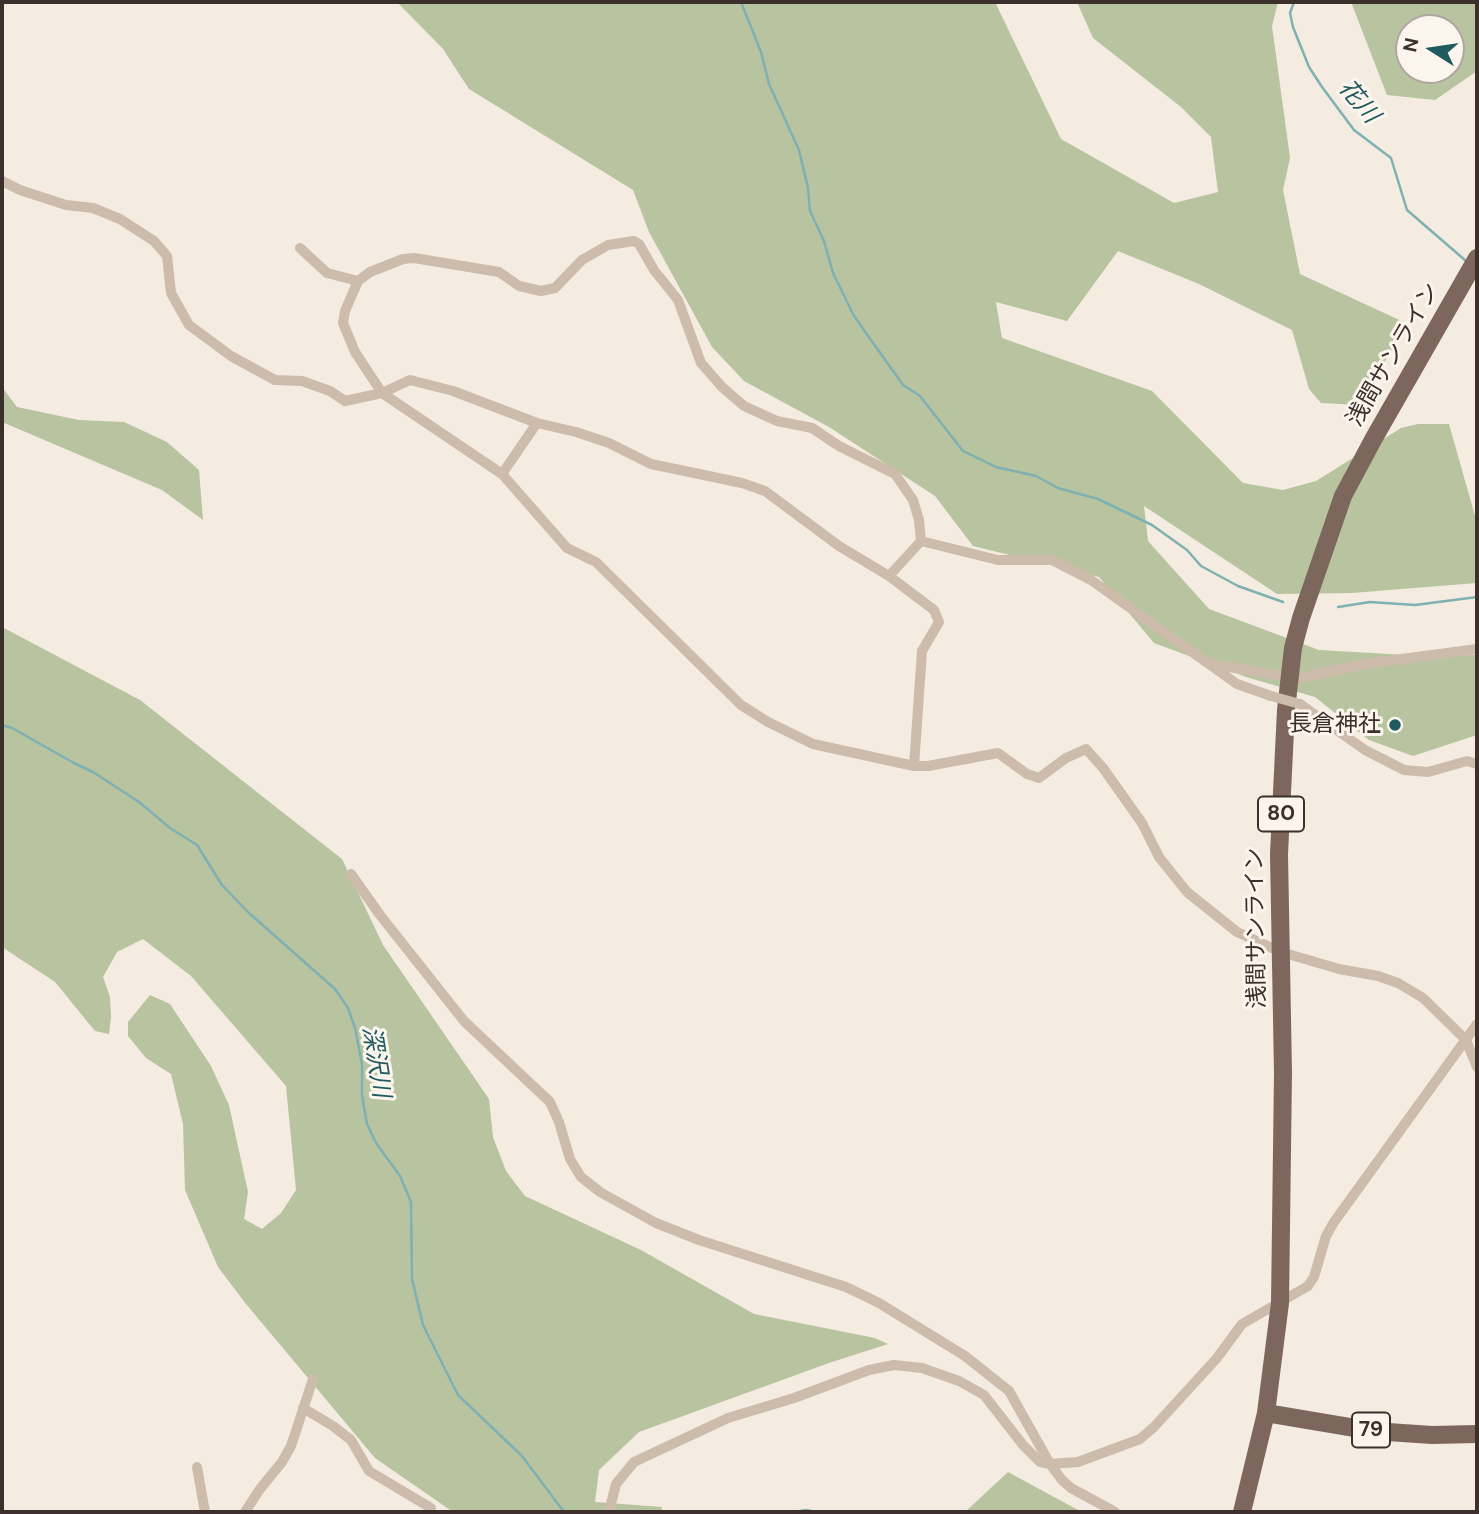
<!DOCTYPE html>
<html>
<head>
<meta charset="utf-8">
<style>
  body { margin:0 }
  #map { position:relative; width:1479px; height:1514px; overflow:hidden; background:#f4ebe1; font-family:"DM Sans",sans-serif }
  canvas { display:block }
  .frame { position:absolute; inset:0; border:4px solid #3b302b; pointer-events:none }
  .north { position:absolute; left:1395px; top:14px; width:70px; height:70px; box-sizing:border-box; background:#fbf5ee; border:2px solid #aea6a0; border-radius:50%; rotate:282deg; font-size:19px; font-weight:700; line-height:28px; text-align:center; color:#3b302b }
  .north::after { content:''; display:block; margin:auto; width:24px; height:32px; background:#1f5a5e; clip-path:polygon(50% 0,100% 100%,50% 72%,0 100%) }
</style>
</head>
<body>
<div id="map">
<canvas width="1479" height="1514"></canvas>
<div class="frame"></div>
<div class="north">N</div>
</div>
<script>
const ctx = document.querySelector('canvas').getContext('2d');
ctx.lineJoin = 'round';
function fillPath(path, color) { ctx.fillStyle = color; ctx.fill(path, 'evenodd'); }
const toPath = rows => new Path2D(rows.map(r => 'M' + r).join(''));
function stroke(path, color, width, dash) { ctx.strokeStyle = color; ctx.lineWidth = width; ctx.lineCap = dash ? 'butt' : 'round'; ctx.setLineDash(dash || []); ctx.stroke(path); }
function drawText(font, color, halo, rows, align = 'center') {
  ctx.font = font + ' "DM Sans","Noto Sans JP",sans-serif'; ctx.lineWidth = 6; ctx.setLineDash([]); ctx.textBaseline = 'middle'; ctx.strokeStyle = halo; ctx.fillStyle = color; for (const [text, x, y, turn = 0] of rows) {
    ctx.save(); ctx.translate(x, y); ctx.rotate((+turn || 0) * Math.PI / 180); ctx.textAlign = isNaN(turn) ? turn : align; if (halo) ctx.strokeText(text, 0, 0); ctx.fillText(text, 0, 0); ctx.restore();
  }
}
fillPath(toPath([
  [397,2,995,2,1061,139,1174,203,1218,192,1211,137,1181,107,1093,38,1077,2,1278,2,1272,26,1290,158,1283,190,1300,274,1408,324,1358,405,1321,403,1309,389,1292,330,1199,284,1118,251,1067,321,996,302,1002,338,1152,391,1243,483,1283,490,1316,481,1401,428,1418,424,1449,424,1477,523,1477,583,1352,593,1277,594,1144,506,1148,541,1209,609,1319,650,1424,656,1477,655,1477,735,1413,756,1369,740,1315,697,1246,677,1154,643,1099,577,973,546,935,496,829,427,744,381,712,347,649,232,633,190,469,89,443,49],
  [1351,2,1476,2,1477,71,1435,100,1387,95],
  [1409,28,1451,28,1451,70,1409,70],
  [2,387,17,407,79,420,124,422,167,442,199,470,203,520,162,490,2,422],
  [2,627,140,700,342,859,383,945,489,1099,493,1137,506,1171,525,1196,641,1250,754,1314,875,1338,888,1344,829,1363,639,1432,599,1470,595,1502,662,1507,661,1512,453,1512,375,1458,246,1304,218,1267,185,1190,183,1124,171,1074,146,1058,128,1036,128,1022,150,995,170,1004,211,1066,229,1105,248,1192,244,1219,262,1229,281,1213,296,1190,286,1086,191,976,143,939,117,952,103,977,110,997,111,1017,109,1034,95,1031,55,982,2,947],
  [1008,1472,1054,1497,1082,1512,965,1512]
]), '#b8c4a0');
stroke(toPath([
  [741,2,761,52,769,84,799,150,808,188,810,211,824,241,833,273,854,316,903,385,920,396,963,451,996,467,1036,476,1058,488,1098,499,1152,525,1187,550,1201,566,1238,586,1283,602],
  [1294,2,1290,13,1293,27,1309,67,1322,87,1354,130,1391,158,1407,210,1466,261],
  [1338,607,1370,602,1415,605,1477,597],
  [2,725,12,728,74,763,93,772,139,802,170,828,197,845,222,885,249,913,335,989,348,1008,355,1028,362,1064,362,1095,367,1124,376,1143,400,1176,411,1202,412,1279,423,1325,458,1395,522,1456,564,1512],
  [794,1512,806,1510,816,1512]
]), '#7fb0b2', 2.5);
stroke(toPath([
  [2,181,20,190,66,205,93,208,120,219,154,241,167,256,171,293,189,325,231,356,275,380,302,381,330,391,345,401,382,393,410,380,453,391,537,423,576,432,609,443,651,464,742,483,765,491,839,546,889,576,934,610,939,622,922,651,914,766],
  [300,248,327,273,358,281,370,272,403,259,414,258,499,272,519,286,541,291,555,288,582,260,608,245,634,241,639,244,654,270,678,300,701,363,722,387,744,406,777,421,812,428,839,446,895,474,913,500,919,520,921,541,889,576],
  [358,281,345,311,343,323,355,352,382,393,502,474,567,548,596,562,741,705,768,722,813,744,914,766,928,766,998,753,1027,774,1039,778,1066,758,1086,749,1103,768,1142,823,1159,857,1187,892,1237,932,1281,952,1339,969,1378,976,1398,983,1423,998,1466,1040,1477,1067],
  [502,474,537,423],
  [921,541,998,560,1052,560,1091,580,1237,684,1271,696],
  [1211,664,1289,677,1305,677,1364,664,1477,649],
  [1300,704,1365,750,1404,770,1428,772,1467,761,1477,764],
  [351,874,380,915,464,1021,550,1102,559,1122,570,1159,581,1177,600,1192,656,1223,699,1240,846,1287,879,1303,965,1356,1009,1391,1050,1464,1062,1480,1071,1488,1115,1512],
  [303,1408,333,1426,351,1440,369,1471,431,1508,430,1512],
  [197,1467,205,1512],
  [245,1512,260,1489,282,1462,291,1446,313,1379],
  [609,1512,616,1484,634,1462,728,1418,794,1398,869,1370,894,1365,922,1368,959,1381,984,1395,1023,1445,1040,1462,1050,1464,1078,1462,1140,1439,1154,1427,1217,1358,1242,1324,1308,1286,1314,1277,1326,1236,1334,1222,1477,1024]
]), '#cdbbac', 10);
stroke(toPath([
  [1266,1413,1373,1431,1432,1435,1477,1434],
  [1242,1512,1266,1413,1280,1303,1283,1073,1279,854,1286,710,1293,648,1301,618,1343,496,1374,438,1477,258]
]), '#7d675c', 18);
stroke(toPath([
  [1271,696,1300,704]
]), '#cdbbac', 10);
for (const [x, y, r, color] of [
  [1395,725,7,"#1f5a5e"]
]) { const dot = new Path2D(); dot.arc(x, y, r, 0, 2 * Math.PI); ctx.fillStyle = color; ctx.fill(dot); stroke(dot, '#fbf5ee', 2.5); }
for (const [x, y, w] of [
  [1281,814,46],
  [1371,1430,38]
]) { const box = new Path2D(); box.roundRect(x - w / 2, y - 17.5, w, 35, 5); ctx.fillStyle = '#fbf5ee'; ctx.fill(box); stroke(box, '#3b302b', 2); }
drawText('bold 21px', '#3b302b', null, [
  ["80",1281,814],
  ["79",1371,1430]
]);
drawText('23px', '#3b302b', '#fbf5ee', [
  ["浅間サンライン",1394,355,-60],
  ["浅間サンライン",1257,928,-91]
]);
drawText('23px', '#3b302b', '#fbf5ee', [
  ["長倉神社",1381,725]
], 'right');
drawText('italic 24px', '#1f5a5e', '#fbf5ee', [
  ["花川",1358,102,50],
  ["深沢川",375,1062,81]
]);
</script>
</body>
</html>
